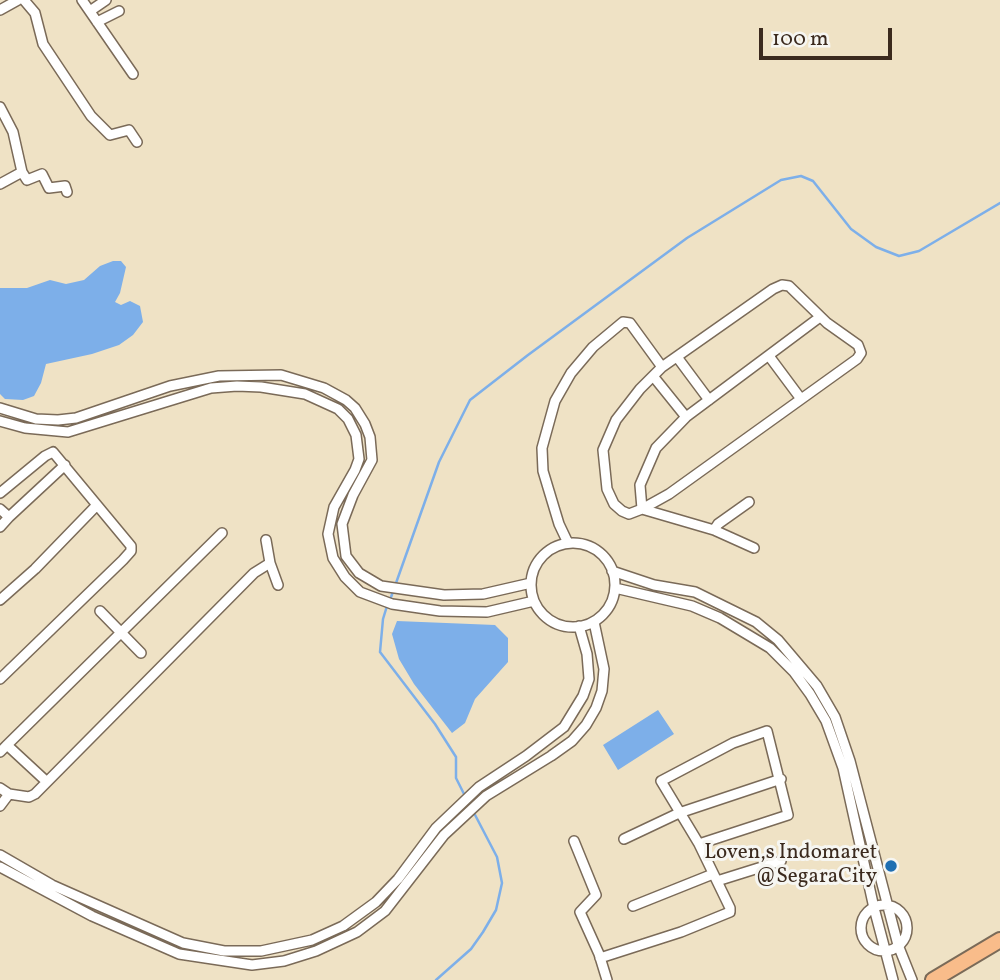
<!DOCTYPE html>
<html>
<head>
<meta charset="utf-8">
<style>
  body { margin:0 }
  #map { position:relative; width:1000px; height:980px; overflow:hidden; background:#efe2c5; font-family:Vollkorn,serif }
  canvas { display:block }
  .scale { position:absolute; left:759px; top:28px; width:133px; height:32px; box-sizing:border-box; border:4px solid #3b2a1e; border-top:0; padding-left:9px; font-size:21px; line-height:24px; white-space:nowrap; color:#3b2a1e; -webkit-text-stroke:5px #f6f6f2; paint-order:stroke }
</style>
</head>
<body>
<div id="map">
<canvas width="1000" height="980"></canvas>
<div class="scale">100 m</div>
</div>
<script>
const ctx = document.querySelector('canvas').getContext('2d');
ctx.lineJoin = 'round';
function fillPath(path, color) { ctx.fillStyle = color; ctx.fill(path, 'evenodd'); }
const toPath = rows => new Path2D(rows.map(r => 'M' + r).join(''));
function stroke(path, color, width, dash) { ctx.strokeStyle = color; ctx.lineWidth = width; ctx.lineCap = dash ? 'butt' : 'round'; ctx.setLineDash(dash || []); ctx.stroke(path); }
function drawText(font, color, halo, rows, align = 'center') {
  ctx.font = font + ' Vollkorn,serif'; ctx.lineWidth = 6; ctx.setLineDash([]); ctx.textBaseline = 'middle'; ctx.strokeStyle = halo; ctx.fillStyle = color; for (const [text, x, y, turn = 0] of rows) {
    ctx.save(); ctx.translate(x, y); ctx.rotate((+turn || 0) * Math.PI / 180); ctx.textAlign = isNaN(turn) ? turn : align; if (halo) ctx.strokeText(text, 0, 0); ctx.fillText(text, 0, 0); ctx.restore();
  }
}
fillPath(toPath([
  [113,261,121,261,126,267,120,293,115,302,121,305,130,301,140,306,143,322,133,335,119,345,92,354,46,364,41,383,34,396,23,400,5,399,0,394,0,288,27,288,50,280,66,284,84,280,100,266],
  [397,621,495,625,508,638,508,662,475,699,465,723,452,733,414,684,399,659,392,634],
  [658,710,674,734,618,770,603,745]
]), '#7dafe9');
stroke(toPath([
  [390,600,439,462,470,400,528,355,687,238,781,180,801,176,813,181,851,229,876,247,899,256,919,251,1000,203],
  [387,606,383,619,380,652,435,724,456,757,456,778,465,796],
  [436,980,471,949,483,932,496,910,502,883,497,857,473,811]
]), '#7dafe9', 2.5);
const minor = toPath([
  [24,0,35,13,43,44,91,116,110,135,129,130,137,142],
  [82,0,133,74],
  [0,10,18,0],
  [90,11,106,0],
  [97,22,119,11],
  [0,107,13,132,22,172],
  [0,184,22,172,27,180,42,174,49,188,65,186,67,192],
  [782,285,789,286,827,323,858,345,861,353,857,359,669,494,642,509,629,514,622,511,614,504,607,489,603,450,616,420,640,389,662,367,773,289,782,285],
  [769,356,801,399],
  [677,357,709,400],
  [653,376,686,417],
  [0,408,36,419,58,420,76,418,170,386,219,376,281,375,324,388,346,400,355,408,365,424,370,437,372,460,353,495,342,524,346,556,359,573,381,586,444,595,483,594,531,583],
  [0,421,25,428,68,432,211,388,237,386,261,387,305,394,338,409,348,419,356,435,359,459,355,470,334,507,328,534,333,558,345,577,360,592,392,604,440,611,487,612,534,601],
  [0,493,45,456,53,452,131,546,131,551,123,560,0,679],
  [0,509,9,517,0,527],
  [9,517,65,465],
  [714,530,718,524,749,502],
  [568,543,559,524,543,471,542,448,555,401,571,373,593,347,623,322,630,323,662,367],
  '531 585a42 42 0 1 1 84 0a42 42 0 1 1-84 0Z',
  [754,548,714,530,642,509,640,485,656,448,686,417,820,317],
  [270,563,278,585],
  [612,571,654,585,695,592,756,622,778,640,817,686,835,717,850,761,898,945,912,980],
  [615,588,692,606,720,618,770,648,794,672,810,694,826,721,843,768,874,908,893,980],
  [0,600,35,569,97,505],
  [100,611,141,653],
  [7,745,222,533],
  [0,752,7,745,47,782],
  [0,788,9,794],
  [0,806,9,794,29,797,35,794,254,573,270,563,266,540],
  [624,839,679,813,781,779],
  [574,841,596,895,580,912,599,954,607,980],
  [0,855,52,885,183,943,224,951,261,951,312,940,343,926,376,902,398,879,436,828,479,787,526,756,564,727,583,696,589,679,587,654,579,626],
  [0,867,92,916,179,954,252,965,284,961,316,951,357,932,385,911,444,835,486,796,551,756,572,741,586,725,596,708,602,691,604,669,594,622],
  [717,881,781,861],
  '861 928a23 23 0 1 1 46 0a23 23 0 1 1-46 0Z',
  [633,906,713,874],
  [600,958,681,932,730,912,730,908,699,844,661,781,733,743,767,731,788,815,699,844]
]);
const primary = toPath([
  [933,980,1000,940]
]);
stroke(minor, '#7a6a58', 12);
stroke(primary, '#7a6a58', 18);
stroke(minor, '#fff', 9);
stroke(primary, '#f9bc8a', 14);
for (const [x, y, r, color] of [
  [891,866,7,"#1f6fb2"]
]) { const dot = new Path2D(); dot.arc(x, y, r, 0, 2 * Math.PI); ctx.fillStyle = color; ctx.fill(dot); stroke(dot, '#f6f6f2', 2.5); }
drawText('21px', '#3b2a1e', '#f6f6f2', [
  ["Loven,s Indomaret",877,854],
  ["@SegaraCity",877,878]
], 'right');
</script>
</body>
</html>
